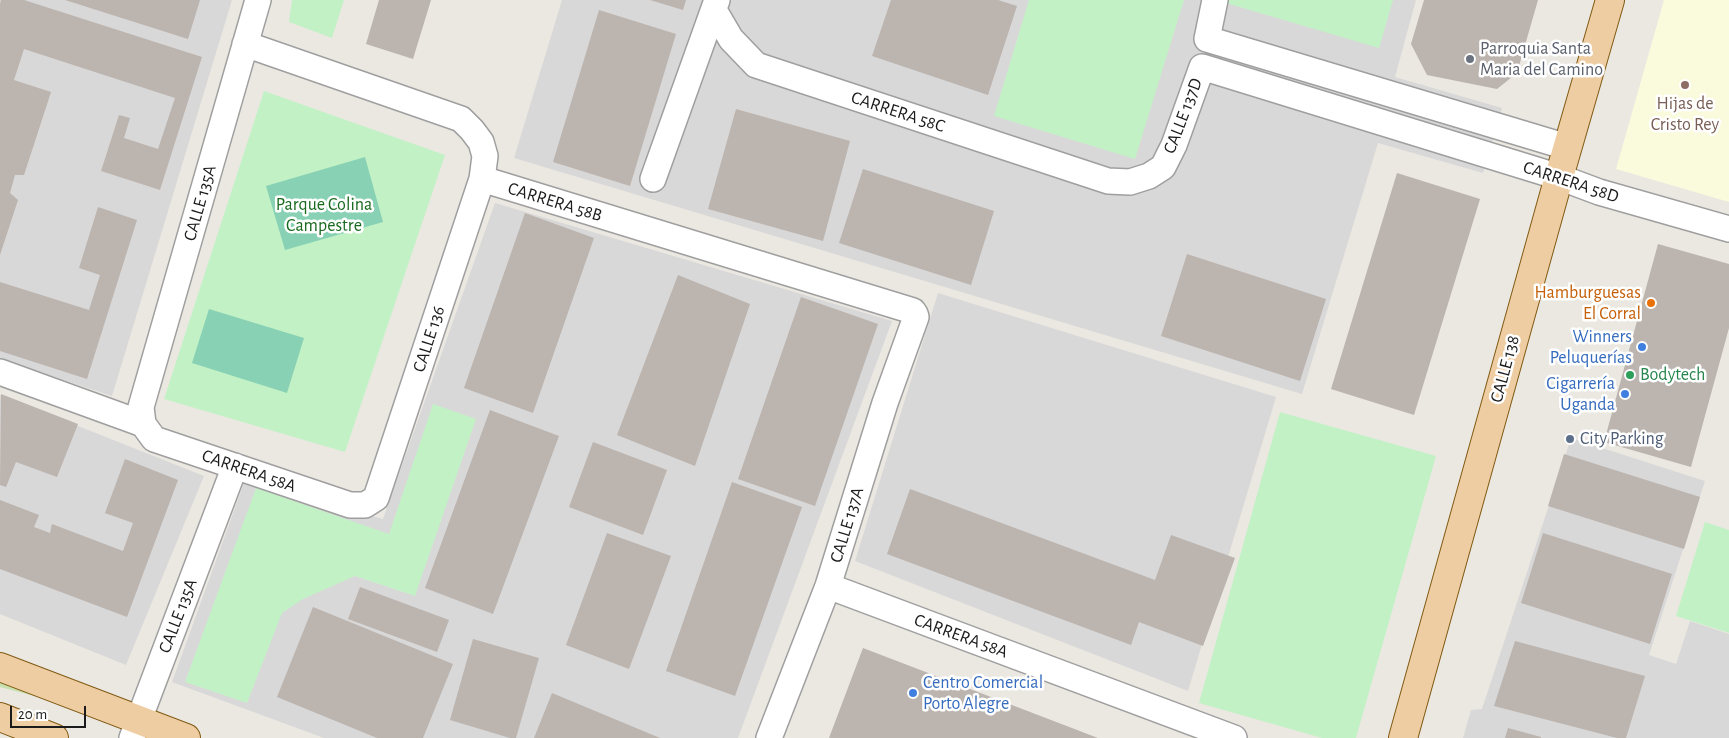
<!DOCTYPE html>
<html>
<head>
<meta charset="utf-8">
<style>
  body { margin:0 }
  #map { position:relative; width:1729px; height:738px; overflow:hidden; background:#ebe8e2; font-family:"Alegreya Sans",sans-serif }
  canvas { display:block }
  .scale { position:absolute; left:10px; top:706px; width:76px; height:22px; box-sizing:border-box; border:2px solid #1b1b1b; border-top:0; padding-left:6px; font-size:15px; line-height:18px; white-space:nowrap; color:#1b1b1b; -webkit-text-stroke:4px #fff; paint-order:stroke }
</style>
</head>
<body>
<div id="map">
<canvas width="1729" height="738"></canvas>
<div class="scale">20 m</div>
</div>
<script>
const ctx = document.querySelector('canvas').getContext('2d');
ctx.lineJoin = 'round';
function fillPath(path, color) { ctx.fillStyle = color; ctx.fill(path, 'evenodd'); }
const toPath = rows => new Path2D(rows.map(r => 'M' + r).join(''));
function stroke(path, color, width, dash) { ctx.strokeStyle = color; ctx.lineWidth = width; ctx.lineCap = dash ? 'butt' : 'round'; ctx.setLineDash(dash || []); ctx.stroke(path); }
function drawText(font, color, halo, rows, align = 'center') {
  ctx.font = font + ' "Alegreya Sans",sans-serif'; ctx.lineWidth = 5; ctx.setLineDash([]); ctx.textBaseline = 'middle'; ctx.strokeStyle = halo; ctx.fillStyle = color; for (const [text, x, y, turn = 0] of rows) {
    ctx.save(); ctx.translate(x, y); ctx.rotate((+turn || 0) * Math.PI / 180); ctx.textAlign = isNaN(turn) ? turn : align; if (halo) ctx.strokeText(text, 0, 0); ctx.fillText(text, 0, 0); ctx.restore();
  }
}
fillPath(toPath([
  [0,0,232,0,112,396,0,359],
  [562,0,1416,0,1395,77,1502,108,1483,173,1378,143,1302,394,514,158],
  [495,203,892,321,738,738,324,738,172,682,244,483,383,519],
  [938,293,1276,397,1188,691,855,561],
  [0,395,204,476,126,665,0,614],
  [1571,438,1705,481,1649,655,1676,664,1690,621,1729,634,1729,738,1463,738,1471,710,1482,709]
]), '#d9d8d8');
fillPath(toPath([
  [1664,0,1729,0,1729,202,1616,169]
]), '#fafadc');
fillPath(toPath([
  [0,679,61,703,0,687]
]), '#c7e0ad');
fillPath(toPath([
  [292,0,344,0,332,38,289,22],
  [1029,0,1184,0,1135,159,994,116],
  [1227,0,1393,0,1379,48,1226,3],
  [264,91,445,155,345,452,164,399],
  [433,404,476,419,415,596,355,576,303,599,282,613,247,703,185,682,256,488,389,534],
  [1280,412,1436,456,1356,738,1322,738,1199,703],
  [1705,522,1729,530,1729,633,1676,616]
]), '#c3f1c6');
fillPath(toPath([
  [365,157,383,222,285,250,266,186],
  [209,309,304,338,287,393,192,363]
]), '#88d1b4');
fillPath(toPath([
  [1,0,24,0,202,57,160,190,101,171,119,115,130,118,124,138,158,149,175,98,24,49,14,80,51,92,24,175,15,175,10,193,18,200,0,255,0,4],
  [65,0,200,0,188,39],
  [379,0,431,0,413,59,366,44],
  [650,0,686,0,683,10],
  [891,0,998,0,1017,6,988,95,872,56],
  [1424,0,1538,0,1517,73,1497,89,1427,75,1411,44],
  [599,10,676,34,630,186,553,162],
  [736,109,850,141,823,241,708,209],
  [863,169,994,211,971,285,839,243],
  [1397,173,1480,199,1414,415,1331,389],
  [98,207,137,220,87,379,0,351,0,282,89,310,100,275,79,268],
  [525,213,594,238,533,413,464,388],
  [1658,244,1729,264,1729,328,1691,467,1604,442],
  [1187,254,1326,299,1300,381,1161,336],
  [678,275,750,304,695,466,617,435],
  [801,297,878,324,815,506,738,479],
  [1,394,78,424,57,477,16,462,6,487,0,485],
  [490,410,559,436,493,614,425,588],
  [593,442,667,470,643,535,569,507],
  [1564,454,1700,497,1684,549,1548,506],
  [125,459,178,480,127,617,0,569,0,500,39,515,34,527,50,533,52,524,123,551,133,523,105,513],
  [732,482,802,507,735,696,666,671],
  [910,489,1155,580,1171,535,1235,558,1203,646,1139,622,1131,645,887,554],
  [607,533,671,556,629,669,566,645],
  [1543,533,1672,574,1650,644,1521,603],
  [360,587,449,620,437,652,348,619],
  [313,607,453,664,423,738,377,738,277,697],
  [473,639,539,658,516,738,510,738,450,720],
  [1515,641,1645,676,1626,738,1617,738,1494,706],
  [863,648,1098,738,829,738],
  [552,693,660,738,534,738],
  [1508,728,1541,737,1541,738,1505,738]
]), '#bbb4af');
const minor = toPath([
  [1215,0,1207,39,1567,147],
  [714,10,731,39,756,65,1108,181,1130,182,1149,176,1163,167,1174,145,1202,67,1559,177,1599,192,1729,229],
  [245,44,461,119,472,130,481,142,485,156,482,179,376,498,365,505,350,505,154,439,143,424,141,407,258,0],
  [482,179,913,311,915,314,916,317,885,403,828,586,769,738],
  [653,179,717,0],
  [0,372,143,424],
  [828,586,1234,738],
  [132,738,235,466]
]);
const major = toPath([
  [0,667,186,738],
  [0,717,54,738],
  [1403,738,1559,177,1610,0]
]);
stroke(minor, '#9f9f9f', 28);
stroke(major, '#805a12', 30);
stroke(minor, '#fff', 25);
stroke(major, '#efcda3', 28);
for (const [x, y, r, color] of [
  [1470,59,5,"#6b7280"],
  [1685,85,5,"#8d6e63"],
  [1651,303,5,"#e8710a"],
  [1642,347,5,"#3f7fe0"],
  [1630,375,5,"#2e9e5b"],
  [1625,394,5,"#3f7fe0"],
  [1570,439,5,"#5c6f8a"],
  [913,693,5,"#3f7fe0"]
]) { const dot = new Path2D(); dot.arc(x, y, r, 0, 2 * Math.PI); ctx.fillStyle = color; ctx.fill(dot); stroke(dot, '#fff', 2); }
drawText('18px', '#5b616d', '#fff', [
  ["Parroquia Santa",1480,49],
  ["Maria del Camino",1480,70]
], 'left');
drawText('18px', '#785e54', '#fff', [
  ["Hijas de",1685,104],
  ["Cristo Rey",1685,125]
]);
drawText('18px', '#1b1b1b', '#fff', [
  ["CARRERA 58C",898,112,18],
  ["CALLE 137D",1183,116,-69],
  ["CARRERA 58D",1571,182,18],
  ["CARRERA 58B",555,202,17],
  ["CALLE 135A",200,203,-74],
  ["CALLE 136",429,339,-72],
  ["CALLE 138",1505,369,-75],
  ["CARRERA 58A",249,471,19],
  ["CALLE 137A",847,525,-73],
  ["CALLE 135A",178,616,-69],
  ["CARRERA 58A",961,636,20]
]);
drawText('18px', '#186a1e', '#fff', [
  ["Parque Colina",324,205],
  ["Campestre",324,226]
]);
drawText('18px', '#c56008', '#fff', [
  ["Hamburguesas",1641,293],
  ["El Corral",1641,314]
], 'right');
drawText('18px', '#366cbe', '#fff', [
  ["Winners",1632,337],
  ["Peluquerías",1632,358],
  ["Cigarrería",1615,384],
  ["Uganda",1615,405],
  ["Centro Comercial",923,683,"left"],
  ["Porto Alegre",923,704,"left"]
], 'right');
drawText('18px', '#27864d', '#fff', [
  ["Bodytech",1640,375]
], 'left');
drawText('18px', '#4e5e75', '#fff', [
  ["City Parking",1580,439]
], 'left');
</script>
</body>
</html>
